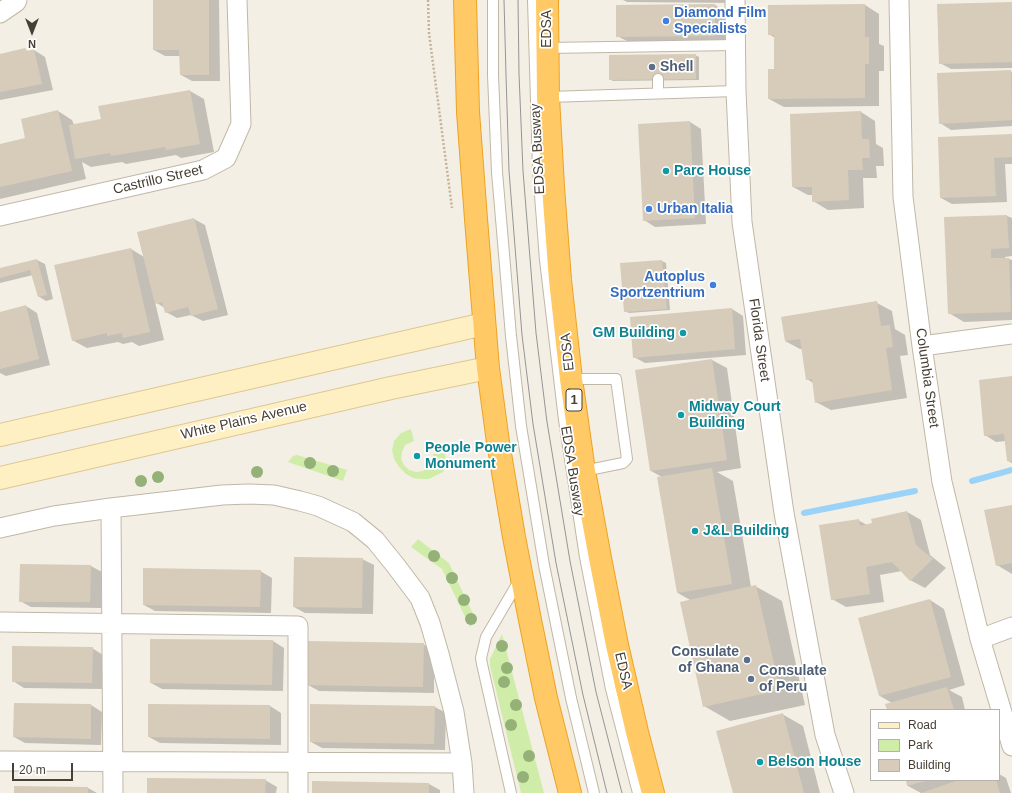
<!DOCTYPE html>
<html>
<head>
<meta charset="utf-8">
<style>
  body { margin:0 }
  #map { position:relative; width:1012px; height:793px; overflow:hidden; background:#f4efe4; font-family:Arial,sans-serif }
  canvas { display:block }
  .legend { position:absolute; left:870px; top:709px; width:130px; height:72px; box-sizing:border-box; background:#fff; border:1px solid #b5b2ad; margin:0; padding:5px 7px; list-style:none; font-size:12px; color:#473f33 }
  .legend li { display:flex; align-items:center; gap:8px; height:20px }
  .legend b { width:20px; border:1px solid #b5b2ad }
  .north { position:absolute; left:12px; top:12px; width:40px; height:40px; -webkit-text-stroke:3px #fff; paint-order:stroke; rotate:180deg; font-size:11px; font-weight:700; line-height:16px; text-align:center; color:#473f33 }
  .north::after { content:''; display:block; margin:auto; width:14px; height:18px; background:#473f33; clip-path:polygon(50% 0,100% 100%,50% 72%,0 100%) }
  .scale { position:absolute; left:12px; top:763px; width:61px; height:18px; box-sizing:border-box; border:2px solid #473f33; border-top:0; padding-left:5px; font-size:12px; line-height:14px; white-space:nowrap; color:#473f33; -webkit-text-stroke:3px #fff; paint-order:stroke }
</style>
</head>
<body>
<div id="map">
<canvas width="1012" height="793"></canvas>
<ul class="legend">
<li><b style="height:5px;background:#fff0c4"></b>Road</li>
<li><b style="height:11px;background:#cfeda8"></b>Park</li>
<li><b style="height:11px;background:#d7cbb9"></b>Building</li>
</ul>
<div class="north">N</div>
<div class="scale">20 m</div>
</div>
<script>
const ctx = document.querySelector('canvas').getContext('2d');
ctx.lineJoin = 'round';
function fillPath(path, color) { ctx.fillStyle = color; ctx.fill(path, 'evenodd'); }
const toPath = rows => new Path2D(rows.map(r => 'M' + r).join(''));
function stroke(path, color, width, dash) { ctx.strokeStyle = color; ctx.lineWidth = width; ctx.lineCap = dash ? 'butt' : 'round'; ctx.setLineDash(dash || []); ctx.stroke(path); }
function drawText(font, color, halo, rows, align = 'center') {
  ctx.font = font + ' Arial,sans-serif'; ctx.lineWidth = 3.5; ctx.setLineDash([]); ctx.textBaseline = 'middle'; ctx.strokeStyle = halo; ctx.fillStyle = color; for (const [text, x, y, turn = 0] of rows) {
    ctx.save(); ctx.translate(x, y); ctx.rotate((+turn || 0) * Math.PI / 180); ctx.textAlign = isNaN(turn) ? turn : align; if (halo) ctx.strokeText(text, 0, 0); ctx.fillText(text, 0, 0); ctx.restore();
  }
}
fillPath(toPath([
  [411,429,414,441,405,445,402,452,401,459,404,465,409,470,416,472,423,471,429,467,432,461,433,454,445,453,446,462,443,472,429,479,421,479,413,478,406,474,399,467,394,459,392,450,394,441,401,433],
  [297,455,347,470,343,481,288,462,293,456],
  [418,539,449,563,476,620,470,627,442,569,411,547],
  [502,634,544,793,521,793,490,666,490,659]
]), '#cfeda8');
fillPath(toPath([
  [154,0,219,0,220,81,192,81,181,75,181,56,165,56,154,50],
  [623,0,741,0,741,3,627,2],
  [1012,3,1012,68,951,69,940,63],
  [715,5,726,12,726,41,629,42,617,36],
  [865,5,879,14,879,44,884,46,884,71,879,71,879,106,784,107,769,99,775,70,775,38,769,34],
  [25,49,29,52,34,50,45,57,53,90,0,100,0,55],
  [695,55,699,57,699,80,613,81,610,79],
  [1010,71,1012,72,1012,126,951,130,940,123],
  [190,91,204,99,214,152,181,158,176,155,126,164,122,162,91,167,82,162,86,179,0,199,0,145,27,139,58,111,72,120,74,125,102,120],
  [861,112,875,121,876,144,883,148,884,166,876,166,877,178,863,178,864,208,828,210,813,201,813,195,808,195,793,187],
  [690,122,701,129,706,224,655,227,644,220],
  [1012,135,1012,164,1005,164,1007,202,952,204,941,198],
  [1007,216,1012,218,1012,256,1005,257,1005,259,1009,259,1012,260,1012,320,964,322,949,313,946,218],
  [194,219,205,225,228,315,203,321,191,315,177,318,166,312,165,308,155,302,164,340,139,346,132,342,123,344,118,342,87,348,72,340,131,249,144,257],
  [37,260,45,264,53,299,46,301,38,296,33,275,0,283,0,270],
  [662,261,666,263,670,310,629,313,625,311,621,264],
  [877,303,892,311,895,329,905,335,908,355,900,356,907,398,831,410,816,402,813,383,807,379,803,349,800,349,785,341],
  [26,306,37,313,50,365,6,376,0,373,0,313],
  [732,309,743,316,746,355,645,363,634,357],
  [712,360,727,368,741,468,717,472,733,481,751,587,755,586,782,601,805,705,730,721,704,706,690,600,678,593,662,477,651,471],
  [1012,377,1012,463,1008,461,1006,441,996,442,985,435],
  [1012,506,1012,574,997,565],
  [907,512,921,520,930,555,946,568,925,588,910,580,902,571,880,575,884,602,846,607,832,599,858,520,867,525],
  [362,559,374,565,373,614,305,613,294,607],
  [91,566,102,572,101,608,31,607,20,601],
  [260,571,272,578,271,613,155,611,144,605],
  [930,600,944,609,965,685,949,690,962,697,965,710,888,710,892,703,880,696],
  [273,641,284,648,283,691,162,689,151,683],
  [423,644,434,651,434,693,319,691,308,685],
  [92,648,103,655,103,689,24,688,13,681],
  [91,705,102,712,101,745,25,743,14,737],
  [270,706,281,713,281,745,160,743,149,737],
  [435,707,446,713,445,750,322,748,311,742],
  [782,714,803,726,820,793,734,793],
  [999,774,1006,778,1011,793,921,793,908,786,907,780,999,780],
  [265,780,277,787,276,793,148,793],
  [429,784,440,790,440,793,313,793],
  [15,787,88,788,97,793,15,793]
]), '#0003');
stroke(toPath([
  [972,481,1012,470],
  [804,513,915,491]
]), '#9ad2f8', 6);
fillPath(toPath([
  [153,0,209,0,209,75,180,75,179,50,153,50],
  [1012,2,1012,62,939,64,937,4],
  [715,4,715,36,616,37,616,5],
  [865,4,865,37,869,37,869,64,865,64,865,98,768,99,768,69,774,69,774,35,768,35,768,5],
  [25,48,27,51,34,49,42,84,0,92,0,54],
  [696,54,696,79,609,80,609,55],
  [1011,70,1012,120,939,124,937,73],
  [190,90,200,144,166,150,165,147,111,156,110,153,75,159,69,125,101,119,98,106],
  [58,110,72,171,0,187,0,144,25,138,21,119],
  [861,111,862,139,869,139,870,158,862,158,863,170,848,170,849,200,812,202,812,187,792,187,790,114],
  [690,121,695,218,643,221,638,124],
  [1012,134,1012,157,994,158,996,196,940,198,938,137],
  [1007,215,1009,248,991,249,991,258,1009,258,1011,312,948,314,944,217],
  [194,218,218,309,191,316,188,307,165,313,162,302,155,304,137,232],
  [131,248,150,332,123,338,122,333,107,336,107,333,72,341,54,265],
  [37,259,47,295,38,297,30,270,0,278,0,268],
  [662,260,667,309,624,312,620,263],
  [877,301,881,326,890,325,893,347,886,348,892,390,815,403,812,379,806,380,800,339,785,341,781,317],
  [26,305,39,359,0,369,0,312],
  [732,308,735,349,633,358,630,317],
  [712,359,727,460,650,471,635,370],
  [1012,376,1012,461,1007,461,1004,434,984,436,979,380],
  [712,468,732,584,677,593,657,477],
  [1012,505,1012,563,996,566,984,510],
  [907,511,916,545,933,559,910,581,892,562,866,567,870,594,831,600,819,525,859,519,860,526,872,523,871,519],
  [294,557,363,558,362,608,293,607],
  [20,564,91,565,90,602,19,602],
  [143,568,261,570,260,607,143,605],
  [756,585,780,690,703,707,680,602],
  [930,599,951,677,879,696,858,618],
  [150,639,273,640,272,685,150,683],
  [307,641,424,643,423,687,307,685],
  [12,646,93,647,92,683,12,682],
  [947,687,954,710,887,710,885,704],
  [14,703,91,704,91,739,13,737],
  [148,704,270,705,270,739,148,737],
  [310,704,435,706,434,744,310,742],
  [783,713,804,793,733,793,716,731],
  [147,778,266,779,265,793,147,793],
  [906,780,929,780,907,786],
  [959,780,996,780,1000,793,921,793],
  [312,781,429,783,429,793,312,793],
  [14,786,88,787,88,793,14,793]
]), '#d7cbb9');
const lane = toPath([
  [493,0,493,75,497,172,511,336,521,426,544,565,571,698,594,793],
  [533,0,538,169,545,260,564,420,585,557,611,689,638,793],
  [547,48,735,45],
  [658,79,658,93],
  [548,97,736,91],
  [571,379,616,379,627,459,623,463,618,464,584,471],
  [511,793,482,664,481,658,486,637,520,579]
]);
const street = toPath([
  [735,0,736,91,742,222,784,513,825,735,844,793],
  [899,0,903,197,922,346,942,482,980,639,1012,746],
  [0,13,16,2,17,0],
  [0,216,203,170,226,158,241,124,237,0],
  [922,346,1012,334],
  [111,508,113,793],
  [0,528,54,516,111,508,222,495,249,494,274,495,300,501,318,506,353,522,375,540,396,566,420,598,430,623,439,654,454,712,462,763,464,793],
  [0,622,298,626,298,793],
  [980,639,1012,627],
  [0,761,462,763]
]);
const secondary = toPath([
  [0,435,484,324],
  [0,478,391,388,488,368]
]);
const highway = toPath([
  [465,0,468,112,476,219,488,368,498,442,514,537,530,620,546,698,570,793],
  [547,0,548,97,553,187,560,280,571,379,584,471,600,558,617,645,637,732,653,793]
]);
stroke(lane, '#c1b7a6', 12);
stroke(street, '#c1b7a6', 21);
stroke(secondary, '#dcc891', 24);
stroke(highway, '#eea225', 24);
stroke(toPath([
  [428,0,429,33,452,208]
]), '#c4b396', 2.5, [2, 2]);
stroke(lane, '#fff', 10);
stroke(street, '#fff', 19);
stroke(secondary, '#fff0c4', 22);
stroke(highway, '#ffca65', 22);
stroke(toPath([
  [504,0,506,75,509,171,522,335,533,424,556,563,583,695,607,793],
  [518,0,519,74,523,171,536,333,547,422,570,561,596,692,622,793]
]), '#959595', 1);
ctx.fillStyle = '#94b178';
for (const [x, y] of [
  [310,463],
  [333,471],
  [257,472],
  [158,477],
  [141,481],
  [434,556],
  [452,578],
  [464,600],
  [471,619],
  [502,646],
  [507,668],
  [504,682],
  [516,705],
  [511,725],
  [529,756],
  [523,777]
]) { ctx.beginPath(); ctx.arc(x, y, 6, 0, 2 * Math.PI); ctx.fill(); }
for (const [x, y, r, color] of [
  [666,21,4,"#3f7fe0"],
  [652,67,4,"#5c6f8a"],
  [666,171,4,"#0f9aa8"],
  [649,209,4,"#3f7fe0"],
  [713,285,4,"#3f7fe0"],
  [683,333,4,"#0f9aa8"],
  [681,415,4,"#0f9aa8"],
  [417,456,4,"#0f9aa8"],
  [695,531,4,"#0f9aa8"],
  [747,660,4,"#5c6f8a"],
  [751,679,4,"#5c6f8a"],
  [760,762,4,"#0f9aa8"]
]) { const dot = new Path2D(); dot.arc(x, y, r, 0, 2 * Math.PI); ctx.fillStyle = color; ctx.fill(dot); stroke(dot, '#fff', 1.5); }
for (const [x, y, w] of [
  [574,400,16]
]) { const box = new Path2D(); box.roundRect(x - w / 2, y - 11, w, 22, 3); ctx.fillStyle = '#fff'; ctx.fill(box); stroke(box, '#473f33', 1); }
drawText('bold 13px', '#473f33', null, [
  ["1",574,400]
]);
drawText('bold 14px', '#366cbe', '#fff', [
  ["Diamond Film",674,13],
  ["Specialists",674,29],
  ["Urban Italia",657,209],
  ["Autoplus",705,277,"right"],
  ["Sportzentrium",705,293,"right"]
], 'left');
drawText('14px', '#473f33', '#fff', [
  ["EDSA",547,29,-90],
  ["EDSA Busway",538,149,-93],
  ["Castrillo Street",158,180,-13],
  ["Florida Street",759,340,82],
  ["EDSA",568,352,-96],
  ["Columbia Street",927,378,82],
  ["White Plains Avenue",244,421,-13],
  ["EDSA Busway",572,471,81],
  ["EDSA",623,671,77]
]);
drawText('bold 14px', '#4e5e75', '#fff', [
  ["Shell",660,67],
  ["Consulate",739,652,"right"],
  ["of Ghana",739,668,"right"],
  ["Consulate",759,671],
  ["of Peru",759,687]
], 'left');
drawText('bold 14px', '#0d838f', '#fff', [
  ["Parc House",674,171],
  ["GM Building",675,333,"right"],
  ["Midway Court",689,407],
  ["Building",689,423],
  ["People Power",425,448],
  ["Monument",425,464],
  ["J&L Building",703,531],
  ["Belson House",768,762]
], 'left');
</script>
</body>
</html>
